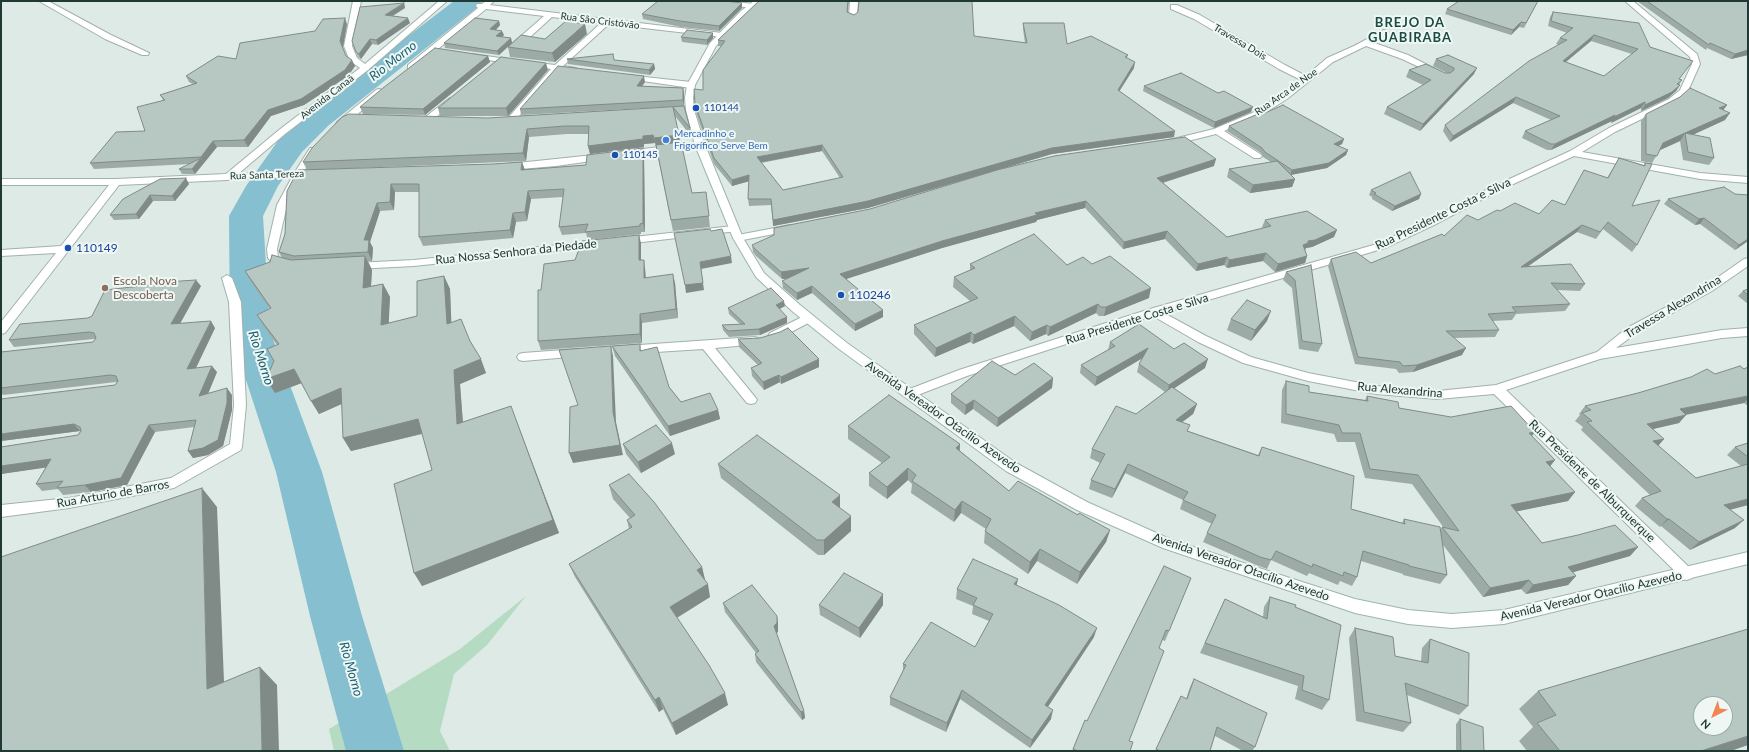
<!DOCTYPE html>
<html>
<head>
<meta charset="utf-8">
<style>
  body { margin:0 }
  #map { position:relative; width:1749px; height:752px; overflow:hidden; background:#deeae5; font-family:Lato,sans-serif }
  canvas { display:block }
  .frame { position:absolute; inset:0; border:2px solid #203934; pointer-events:none }
  .north { position:absolute; left:1693px; top:696px; width:40px; height:40px; box-sizing:border-box; background:#eef7f3; border:1px solid #9caba7; border-radius:50%; rotate:222deg; font-size:11px; font-weight:700; line-height:16px; text-align:center; color:#203934 }
  .north::after { content:''; display:block; margin:auto; width:14px; height:18px; background:#f28554; clip-path:polygon(50% 0,100% 100%,50% 72%,0 100%) }
</style>
</head>
<body>
<div id="map">
<canvas width="1749" height="752"></canvas>
<div class="frame"></div>
<div class="north">N</div>
</div>
<script>
const ctx = document.querySelector('canvas').getContext('2d');
ctx.lineJoin = 'round';
function fillPath(path, color) { ctx.fillStyle = color; ctx.fill(path, 'evenodd'); }
const toPath = rows => new Path2D(rows.map(r => 'M' + r).join(''));
function stroke(path, color, width, dash) { ctx.strokeStyle = color; ctx.lineWidth = width; ctx.lineCap = dash ? 'butt' : 'round'; ctx.setLineDash(dash || []); ctx.stroke(path); }
function drawText(font, color, halo, rows, align = 'center') {
  ctx.font = font + ' Lato,sans-serif'; ctx.lineWidth = 4; ctx.setLineDash([]); ctx.textBaseline = 'middle'; ctx.strokeStyle = halo; ctx.fillStyle = color; for (const [text, x, y, turn = 0] of rows) {
    ctx.save(); ctx.translate(x, y); ctx.rotate((+turn || 0) * Math.PI / 180); ctx.textAlign = isNaN(turn) ? turn : align; if (halo) ctx.strokeText(text, 0, 0); ctx.fillText(text, 0, 0); ctx.restore();
  }
}
fillPath(toPath([
  [526,596,487,645,454,674,440,731,450,751,334,751,329,729,460,649]
]), '#b6dbc3');
fillPath(toPath([
  [454,1,482,1,479,6,329,125,302,152,278,186,263,216,270,331,322,472,362,616,404,751,346,751,310,616,276,472,230,331,229,216,246,186,280,138,307,113,454,1]
]), '#85bfd0');
const minor = toPath([
  [39,1,48,1,111,35,149,53,148,55,142,55,105,39,39,1],
  [353,1,361,1,352,46,357,58,365,64,439,1,447,1,368,70,285,134,238,174,295,172,310,148,316,148,318,150,304,171,309,174,307,176,301,177,287,205,277,249,278,257,283,262,289,264,290,266,289,268,285,269,275,266,268,258,267,249,277,205,292,177,119,185,5,333,1,334,1,322,56,253,1,256,1,250,61,246,109,185,1,185,1,179,116,179,226,174,279,130,360,68,350,61,344,46,353,1],
  [486,1,494,1,490,5,722,33,726,35,722,37,609,24,563,66,576,68,576,72,559,70,514,122,511,123,507,120,508,118,551,69,529,66,529,62,555,65,601,23,552,17,518,48,515,48,511,46,512,44,544,16,486,9,414,69,408,69,408,65,478,8,476,6,477,4,482,4,486,1],
  [706,1,729,1,753,4,757,6,753,8,710,3,706,1],
  [850,1,858,1,857,17,853,19,849,17,850,1],
  [1625,1,1633,1,1697,54,1700,64,1688,91,1675,103,1615,132,1582,152,1700,173,1748,177,1748,183,1700,179,1574,156,1496,192,1434,225,1385,248,1164,313,1206,336,1251,357,1308,373,1376,386,1438,391,1496,385,1597,352,1627,328,1704,287,1744,259,1748,258,1748,266,1712,291,1635,334,1616,348,1722,330,1748,328,1748,336,1722,338,1600,359,1506,390,1692,570,1694,574,1692,578,1687,580,1682,578,1494,394,1438,399,1376,394,1308,381,1243,363,1198,342,1153,316,967,376,915,396,911,397,907,396,905,393,907,390,959,370,1150,309,1377,244,1426,221,1490,188,1570,151,1609,128,1669,99,1680,90,1692,64,1690,57,1625,1],
  [1171,5,1177,5,1200,15,1285,65,1306,76,1327,58,1354,46,1384,30,1388,32,1387,34,1372,42,1408,55,1441,72,1440,74,1434,74,1402,59,1366,46,1333,62,1287,99,1258,117,1224,131,1260,154,1262,156,1260,158,1254,158,1216,134,1172,145,1169,144,1167,142,1169,140,1214,129,1252,113,1281,95,1301,80,1279,69,1194,19,1171,9,1171,5],
  [472,54,514,60,518,62,514,64,475,58,472,58,472,54],
  [626,75,691,82,695,85,691,88,629,79,625,77,626,75],
  [379,89,382,90,383,92,382,94,343,126,337,126,336,124,337,122,376,90,379,89],
  [450,98,454,101,453,103,430,122,424,122,423,120,424,118,450,98],
  [700,142,703,143,705,145,703,147,627,157,622,154,627,151,700,142],
  [603,154,608,157,606,159,556,166,508,170,503,167,508,164,603,154],
  [790,225,795,228,794,230,738,241,733,238,738,235,790,225],
  [733,226,737,227,738,229,737,231,625,244,620,241,625,238,733,226],
  [597,241,601,242,602,244,601,246,414,266,355,269,350,266,355,263,414,260,597,241],
  [227,275,232,278,241,302,246,405,242,447,241,450,174,488,69,508,1,517,1,505,69,498,171,478,230,444,234,405,229,302,222,278,227,275],
  [808,314,812,315,814,318,812,321,778,339,774,340,770,339,768,336,770,333,808,314],
  [754,337,758,338,760,341,758,344,715,348,755,397,757,400,755,403,751,404,747,403,703,349,625,354,621,353,619,350,621,347,625,346,754,337],
  [577,349,581,350,583,353,581,356,523,361,519,360,517,357,519,354,523,353,577,349]
]);
const secondary = toPath([
  [754,1,763,1,747,15,716,46,695,85,693,98,694,110,705,145,743,238,764,273,800,305,847,343,1016,463,1087,502,1172,540,1355,599,1408,610,1452,614,1504,610,1748,552,1748,564,1504,624,1452,628,1408,624,1355,613,1163,548,1077,510,1006,471,839,349,792,311,756,277,733,238,695,145,686,110,685,98,687,85,710,43,741,11,754,1]
]);
stroke(minor, '#a1b1ac', 2);
stroke(secondary, '#9db5ae', 2);
fillPath(minor, '#fff');
fillPath(secondary, '#fff');
fillPath(toPath([
  [759,1,849,1,848,12,854,15,974,36,1025,43,1023,29,1023,23,1067,44,1128,55,1127,58,1134,68,1119,92,1174,137,1052,154,868,208,773,226,771,205,749,206,748,199,749,181,732,186,714,164,695,110,695,104,703,90,721,46,718,46,718,40],
  [822,151,840,178,783,190,761,163],
  [1538,1,1524,28,1519,27,1511,35,1445,14,1447,9],
  [1637,1,1748,1,1748,55,1731,59,1707,48,1706,50],
  [404,3,405,8,393,16,410,23,378,45,372,44,361,59,358,57,352,41],
  [742,8,719,31,681,27,643,19,642,14],
  [1553,12,1650,47,1693,61,1689,66,1679,79,1682,80,1679,85,1680,85,1676,91,1668,98,1641,111,1641,108,1611,123,1612,121,1551,150,1547,150,1522,138,1525,131,1551,120,1513,103,1450,142,1443,131,1445,125,1559,45,1556,44,1560,38,1567,33,1548,26,1550,17],
  [1591,41,1632,54,1604,76,1565,62],
  [499,21,500,25,496,30,504,35,502,37,511,38,512,43,499,55,445,48,444,43],
  [347,24,343,47,346,56,355,66,348,76,304,105,271,116,248,147,217,147,195,174,182,174,179,169,190,164,94,169,90,163,145,131,163,100,160,95,193,84,189,82,186,76,236,59,315,31],
  [713,33,713,38,707,45,682,42,681,37],
  [587,34,555,62,510,57,508,47],
  [488,56,490,62,425,115,363,114,360,107],
  [567,59,614,60,654,64,655,69,650,75,568,64],
  [1436,59,1474,74,1420,131,1384,114,1387,107,1423,85,1406,77,1409,70,1447,73,1433,66],
  [548,70,508,116,440,116,438,108],
  [645,82,642,86,683,88,684,94,684,106,521,115,520,109],
  [1144,86,1251,112,1214,128,1143,91],
  [684,106,690,128,691,136,675,116,680,142,692,193,706,192,710,227,673,231,655,143,644,144,644,147,590,154,588,146,589,134,567,134,529,137,526,161,335,169,525,170,586,165,643,148,644,156,645,232,641,232,641,234,588,240,586,233,562,235,559,227,563,197,531,199,527,221,516,222,513,238,423,246,419,237,419,192,395,192,394,210,380,211,370,242,373,248,372,261,368,261,372,270,371,286,383,284,390,297,388,323,417,316,444,276,450,289,451,322,470,341,486,373,460,384,463,423,516,420,559,533,422,586,432,470,422,434,351,451,343,438,342,404,319,414,301,383,275,393,266,379,274,361,267,349,277,345,265,328,257,315,270,309,253,285,245,271,282,258,279,252,307,170,303,162,488,118],
  [1724,110,1725,120,1692,135,1714,158,1709,165,1683,160,1680,141,1660,150,1652,163,1641,161,1641,121,1646,114],
  [1229,126,1344,139,1342,144,1338,146,1348,150,1346,155,1327,168,1291,175,1295,179,1292,187,1250,193,1227,177,1229,169,1271,162,1263,157,1261,153,1227,131],
  [1619,158,1644,165,1645,163,1652,164,1632,206,1637,245,1632,252,1603,229,1596,239,1577,232,1527,267,1585,284,1580,291,1557,290,1570,304,1565,311,1516,314,1512,320,1492,321,1499,330,1495,337,1454,338,1462,355,1413,372,1399,373,1396,369,1355,364,1328,266,1331,259,1371,263,1444,236,1500,211,1539,214,1564,205,1607,178],
  [1214,166,1163,183,1227,237,1263,228,1262,227,1265,220,1334,237,1312,247,1306,248,1305,250,1307,256,1305,263,1275,272,1263,261,1227,268,1224,265,1196,271,1165,239,1123,249,1085,208,1037,220,1036,222,942,248,846,279,883,310,883,317,855,331,812,293,797,300,783,288,782,281,787,279,782,279,756,256,753,252,752,245],
  [189,184,175,201,153,201,139,219,114,220,110,215,123,199],
  [1371,190,1421,194,1419,199,1392,211,1372,199,1372,197,1369,195],
  [1735,194,1748,241,1735,250,1700,224,1695,225,1664,204,1668,199],
  [641,243,641,260,645,268,646,278,675,283,678,318,642,323,642,343,541,350,538,341,541,290,575,260],
  [970,264,1067,265,1092,264,1149,298,1104,316,1099,316,1096,313,1048,336,1046,334,1030,341,1014,326,973,344,970,342,935,357,914,334,914,325,970,301,953,287,954,277,970,270],
  [1311,265,1322,344,1318,352,1299,349,1292,288,1283,280,1286,272],
  [201,286,180,323,215,328,196,368,217,372,208,394,232,395,232,410,223,446,208,455,193,458,188,451,194,427,155,432,127,485,91,492,63,495,58,489,42,491,36,484,46,467,1,474,1,447,78,435,80,431,1,441,115,385,117,382,116,382,3,395,2,394,1,394,1,352,93,342,95,339,94,339,14,347,9,340],
  [1748,289,1748,304,1738,296,1743,291],
  [785,306,779,309,787,323,760,335,729,337,723,330,722,325,740,324,729,314,728,308],
  [1231,319,1267,321,1251,341,1227,330],
  [738,339,819,367,781,384,780,382,764,390,752,376,751,368,758,365,739,347],
  [1110,342,1174,349,1205,368,1173,389,1197,404,1193,414,1182,422,1188,431,1258,455,1262,447,1351,509,1402,523,1404,519,1440,530,1442,527,1444,528,1412,484,1365,478,1355,442,1337,442,1334,434,1281,423,1282,390,1286,381,1309,392,1365,400,1367,396,1399,408,1532,436,1555,460,1550,466,1575,492,1568,501,1517,511,1542,543,1638,547,1630,556,1573,572,1576,576,1568,585,1526,594,1521,589,1483,597,1443,545,1447,575,1440,584,1403,575,1403,574,1361,561,1357,577,1352,586,1340,581,1338,585,1309,573,1307,576,1271,560,1267,569,1256,565,1203,542,1207,533,1212,524,1180,509,1183,500,1125,473,1112,498,1089,489,1091,480,1100,463,1090,458,1092,449,1136,414,1165,392,1137,372,1139,364,1143,358,1095,386,1080,373,1081,365,1108,350],
  [640,344,641,351,681,402,718,410,720,419,670,436,615,356,612,346],
  [1748,367,1748,406,1744,403,1686,415,1679,423,1653,429,1664,439,1658,446,1696,478,1741,466,1727,455,1735,447,1748,443,1748,505,1730,510,1735,528,1690,550,1661,526,1660,527,1635,506,1642,498,1650,495,1581,430,1583,427,1575,421,1580,415,1579,414,1585,406,1715,374,1744,369],
  [1015,375,1053,378,1052,388,997,427,973,409,965,415,951,403,951,394],
  [848,426,960,444,960,451,1009,491,1078,515,1110,530,1106,542,1077,584,1037,561,1028,574,984,543,985,531,986,529,961,513,954,522,911,493,912,484,908,480,887,499,869,486,869,473,882,463,848,439],
  [623,444,675,454,641,473,626,454],
  [718,464,840,508,851,531,824,555,818,555,721,478],
  [609,485,702,567,705,580,710,597,677,618,728,705,676,735,663,709,659,712,575,577,569,564,629,529,627,520,630,518,613,499],
  [1191,578,1165,641,1162,640,1159,648,1129,741,1130,751,1072,751,1085,720,1087,721],
  [1017,585,1094,637,1048,707,1051,719,1030,748,960,699,946,732,890,705,890,697,903,671,903,664,975,647,989,621,972,614,973,606,956,599,957,589],
  [1270,597,1295,607,1329,700,1322,710,1295,699,1298,686,1200,653,1225,599,1263,617,1264,607],
  [723,603,777,616,778,624,778,632,776,633,804,711,805,718,802,720,756,662,755,654,756,653,725,612],
  [819,605,883,605,860,638,820,615],
  [1355,628,1395,656,1421,662,1422,648,1430,639,1468,706,1459,715,1407,695,1411,723,1403,732,1356,721,1349,638],
  [1194,679,1255,747,1252,751,1243,751,1215,736,1210,751,1155,751,1181,696,1186,699,1190,687],
  [1538,691,1731,751,1527,751,1519,741,1533,727,1519,709],
  [1460,719,1484,751,1456,751,1456,724]
]), '#9daba6');
fillPath(toPath([
  [404,3,405,8,387,19,385,15],
  [742,3,742,8,719,31,719,26],
  [345,18,347,24,343,47,340,41],
  [408,18,410,23,378,45,376,40],
  [499,21,500,25,492,34,490,29],
  [1521,22,1519,27,1511,35,1513,30],
  [585,24,587,34,555,62,552,53],
  [502,31,504,35,497,41,496,36],
  [713,33,713,38,707,45,707,40],
  [1594,35,1591,41,1560,67,1563,61],
  [511,38,512,43,499,55,497,51],
  [370,39,372,44,361,59,359,54],
  [1748,50,1748,55,1731,59,1735,54],
  [488,56,490,62,425,115,423,109],
  [352,60,355,66,348,76,304,105,271,116,248,147,244,140,268,110],
  [1135,62,1134,68,1116,96,1118,90],
  [546,63,548,70,508,116,506,108],
  [654,64,655,69,650,75,649,70],
  [1477,68,1474,74,1420,131,1423,124],
  [644,76,645,82,638,92,637,86],
  [1680,85,1676,91,1668,98,1641,111,1645,105],
  [683,88,684,94,684,106,683,100],
  [1516,97,1513,103,1450,142,1453,136],
  [1645,102,1641,108,1611,123,1614,117],
  [1727,105,1722,112,1719,108],
  [1253,107,1251,112,1214,128,1215,122],
  [1730,113,1725,120,1686,138,1685,133],
  [1615,115,1612,121,1551,150,1555,144],
  [527,129,529,137,526,161,523,153],
  [1175,131,1174,137,1052,154,868,208,773,226,773,220,1052,148],
  [1685,133,1680,141,1658,151,1663,143],
  [653,135,655,143,644,144,644,147,590,154,588,146,643,136],
  [679,135,680,143,656,146,654,138],
  [1344,139,1342,144,1332,149,1334,144],
  [213,141,217,147,204,163,201,157],
  [822,145,822,151,757,163,757,157],
  [643,148,644,156,645,232,643,223],
  [1348,150,1346,155,1327,168,1290,175,1292,170],
  [201,158,204,163,195,174,192,169],
  [1216,159,1214,166,1155,185,1157,178],
  [522,162,525,170,521,170],
  [749,175,750,181,732,186,732,180],
  [186,178,189,184,175,201,172,196],
  [1295,179,1292,187,1250,193,1253,185],
  [391,184,395,192,394,210,390,202],
  [528,191,531,199,527,221,525,212],
  [1421,194,1419,199,1392,211,1395,206],
  [150,195,153,201,139,219,136,214],
  [1086,201,1085,208,1037,220,1036,222,942,248,840,281,840,274,942,241,1035,213],
  [377,203,380,211,370,242,373,248,372,261,368,252,364,240],
  [513,213,516,222,513,238,510,230],
  [1704,218,1700,224,1695,225,1699,219],
  [1582,225,1577,232,1517,274,1521,267],
  [1337,230,1334,237,1312,247,1306,248,1305,250,1303,245,1308,241],
  [1167,231,1165,239,1123,249,1124,242],
  [639,235,641,243,641,269,639,260],
  [1748,239,1748,241,1735,250,1739,245],
  [1266,253,1263,261,1227,268,1229,260],
  [365,256,372,270,370,301,363,288],
  [731,256,732,263,701,269,704,290,686,293,685,285,700,262],
  [1307,256,1305,263,1275,272,1278,264],
  [1227,257,1224,265,1196,271,1198,264],
  [644,260,645,268,646,287,644,278],
  [809,268,809,276,782,279,781,272],
  [673,274,675,283,678,318,676,309],
  [444,276,450,289,452,337,447,324],
  [196,280,201,286,176,331,171,324],
  [383,284,390,297,388,339,381,325],
  [812,286,812,293,797,300,797,293],
  [1151,288,1149,298,1104,316,1106,307],
  [784,301,785,306,776,311,776,305],
  [1098,304,1096,313,1048,336,1050,327],
  [883,310,883,317,855,331,855,324],
  [1271,311,1267,321,1251,341,1255,330],
  [640,314,642,323,642,343,640,334],
  [1015,316,1014,326,973,344,974,335],
  [787,317,787,323,760,335,759,329],
  [211,321,215,328,192,376,187,369],
  [1047,325,1046,334,1030,341,1032,332],
  [971,332,970,342,935,357,936,348],
  [611,346,613,356,616,422,623,455,573,463,569,453,613,412],
  [1148,348,1146,356,1095,386,1097,377],
  [1466,348,1462,355,1413,372,1417,365],
  [481,359,486,373,460,384,464,438,457,424,454,370],
  [819,359,819,367,781,384,781,377],
  [1208,359,1205,368,1167,393,1169,385],
  [212,366,217,372,204,403,199,396],
  [294,369,302,383,275,393,266,379],
  [779,375,780,382,764,390,763,382],
  [1053,378,1052,388,997,427,998,418],
  [227,388,232,395,232,410,223,446,208,455,193,458,188,451],
  [341,388,348,401,319,414,311,401],
  [1748,396,1748,399,1744,403,1673,417,1680,409],
  [974,400,973,409,965,415,966,405],
  [1197,404,1193,414,1173,429,1176,420],
  [718,410,720,419,670,436,668,426],
  [1686,415,1679,423,1640,432,1647,424],
  [418,419,425,433,351,451,343,438],
  [516,420,559,533,422,586,414,573],
  [74,424,80,431,1,441,1,434],
  [149,425,155,432,127,485,91,492,85,485],
  [1535,432,1528,441,1529,433],
  [1664,439,1657,447,1653,441],
  [672,443,675,454,641,473,638,462],
  [960,444,959,456,956,448],
  [51,459,57,466,1,474,1,466],
  [1555,460,1548,469,1546,462],
  [1128,464,1125,473,1112,498,1115,489],
  [908,468,908,480,887,499,887,487],
  [202,488,217,507,225,707,207,689],
  [1575,492,1568,501,1504,514,1511,505],
  [840,495,840,510,832,502],
  [1748,499,1748,505,1716,513,1724,505],
  [962,501,961,513,954,522,955,510],
  [851,516,851,531,824,555,824,540],
  [1667,519,1669,519,1661,526,1660,527],
  [1744,520,1735,528,1690,550,1699,542],
  [1110,530,1106,542,1077,584,1080,572],
  [1638,547,1630,556,1560,576,1568,567],
  [1040,549,1037,561,1028,574,1030,562],
  [702,567,705,580,700,583,697,570],
  [1576,576,1568,585,1526,594,1533,585],
  [1018,579,1016,588,1014,584],
  [1529,580,1521,589,1483,597,1490,588],
  [708,584,710,597,673,620,670,607],
  [883,594,883,605,860,638,859,628],
  [777,616,778,624,778,632,775,634,774,626],
  [1097,628,1094,637,1043,714,1045,705],
  [260,667,277,685,279,751,262,751],
  [962,690,960,699,946,732,947,723],
  [725,693,728,705,676,735,672,723],
  [659,697,663,709,659,712,655,700],
  [1053,710,1051,719,1030,748,1032,740],
  [804,711,805,718,802,720,801,712],
  [1748,736,1748,745,1731,751,1701,751]
]), '#808b87');
const building = toPath([
  [658,1,725,1,742,3,719,26,680,21,642,14,658,1],
  [759,1,848,1,847,12,854,15,858,12,859,1,972,1,974,36,1027,43,1023,23,1064,23,1067,44,1091,36,1128,55,1125,57,1135,62,1118,90,1175,131,1052,148,868,201,773,220,771,199,748,199,749,175,732,180,714,158,695,104,694,89,703,90,703,70,725,41,718,40,759,1],
  [822,145,843,177,783,190,757,157,822,145],
  [1459,1,1538,1,1526,23,1521,22,1513,30,1447,9,1459,1],
  [1647,1,1748,1,1748,50,1735,54,1710,43,1709,45,1647,1],
  [404,3,385,15,408,18,376,40,370,39,359,54,356,52,352,41,360,7,404,3],
  [1553,12,1639,23,1650,47,1693,61,1679,79,1682,80,1677,84,1680,85,1672,92,1645,105,1645,102,1614,117,1615,115,1555,144,1551,144,1525,131,1560,116,1516,97,1453,136,1445,125,1529,61,1567,40,1560,38,1573,28,1551,21,1553,12],
  [1594,35,1638,49,1604,76,1563,61,1594,35],
  [345,18,340,41,346,56,352,60,345,70,301,99,268,110,244,140,213,141,201,157,90,163,116,132,145,131,137,107,165,100,160,95,197,83,186,76,218,56,236,59,240,43,315,31,323,19,345,18],
  [475,18,499,21,490,29,502,31,496,36,511,38,497,51,444,43,475,18],
  [566,21,585,24,552,53,508,47,521,35,545,39,566,21],
  [687,30,713,33,707,40,681,37,687,30],
  [435,48,488,56,423,109,360,107,383,88,435,48],
  [613,54,614,60,654,64,649,70,567,59,613,54],
  [1448,55,1477,68,1423,124,1387,107,1431,80,1409,70,1426,64,1445,73,1450,73,1454,70,1454,68,1436,59,1448,55],
  [501,57,546,63,506,108,438,108,501,57],
  [558,66,644,76,637,86,683,88,683,100,520,109,558,66],
  [1181,73,1218,93,1224,91,1253,107,1215,122,1144,86,1181,73],
  [1690,88,1727,105,1719,108,1730,113,1685,133,1710,138,1714,158,1688,152,1685,133,1663,143,1657,156,1646,154,1646,114,1680,97,1690,88],
  [1283,105,1344,139,1334,144,1348,150,1329,163,1292,170,1265,152,1262,148,1229,126,1263,112,1265,113,1283,105],
  [684,106,690,128,673,107,679,135,654,138,653,135,643,136,643,139,588,146,589,126,565,126,527,129,523,153,303,162,312,148,342,117,349,114,488,118,684,106],
  [1185,137,1216,159,1157,178,1227,237,1271,226,1265,220,1307,211,1337,230,1315,240,1308,241,1308,243,1303,245,1307,256,1278,264,1266,253,1229,260,1227,257,1198,264,1167,231,1124,242,1086,201,1035,213,1037,215,942,241,840,274,883,310,855,324,812,286,797,293,782,281,809,268,781,272,755,249,752,245,774,235,774,228,870,209,997,170,1054,156,1185,137],
  [681,142,692,193,706,192,709,216,671,220,656,145,681,142],
  [643,148,643,223,640,224,640,226,585,232,588,224,559,227,564,189,528,191,525,212,513,213,510,230,419,237,419,184,391,184,390,202,377,203,364,240,369,240,368,252,294,256,279,252,285,234,287,191,298,170,493,164,522,162,521,170,586,165,587,155,643,148],
  [201,158,192,169,179,169,201,158],
  [1619,158,1645,166,1645,163,1652,164,1632,206,1660,200,1637,245,1608,222,1600,232,1582,225,1521,267,1571,264,1585,284,1551,283,1570,304,1512,307,1516,312,1488,314,1499,330,1446,331,1466,348,1417,365,1403,366,1400,362,1358,357,1331,259,1356,252,1371,263,1442,234,1444,236,1467,215,1478,220,1497,210,1500,211,1515,203,1539,214,1552,200,1565,205,1584,170,1608,178,1619,158],
  [1277,161,1295,179,1253,185,1229,169,1277,161],
  [1410,172,1421,194,1395,206,1374,194,1376,193,1371,190,1410,172],
  [186,178,172,196,150,195,136,214,110,215,123,199,160,179,186,178],
  [1724,187,1735,194,1748,195,1748,239,1739,245,1704,218,1699,219,1668,199,1724,187],
  [710,229,711,231,722,229,731,256,700,262,703,283,685,285,674,233,710,229],
  [1034,234,1067,265,1083,257,1092,264,1110,256,1151,288,1106,307,1101,307,1098,304,1050,327,1047,325,1032,332,1015,316,974,335,971,332,936,348,914,325,978,298,954,277,975,268,970,264,1034,234],
  [639,235,639,260,644,260,644,278,673,274,676,309,640,314,640,334,538,341,538,290,541,290,544,264,575,260,582,241,639,235],
  [272,255,291,260,365,256,363,288,383,284,381,325,417,316,417,281,444,276,447,324,461,319,470,341,481,359,454,370,457,424,511,406,553,520,414,573,394,484,432,470,418,419,343,438,341,388,311,401,294,369,266,379,274,361,267,349,279,344,257,315,271,308,245,271,270,262,272,255],
  [1311,265,1322,344,1302,341,1295,280,1286,272,1311,265],
  [196,280,171,324,211,321,187,369,212,366,199,396,227,388,227,403,218,440,203,448,188,451,196,420,149,425,121,478,85,485,57,488,63,481,36,484,51,459,1,466,1,447,78,435,81,431,80,427,74,424,1,434,1,399,115,385,118,381,116,376,110,375,1,388,1,352,93,342,96,338,94,333,89,332,9,340,20,324,88,318,92,316,105,290,150,285,151,283,196,280],
  [771,288,784,301,776,305,787,317,759,329,728,331,722,325,745,324,728,308,771,288],
  [1748,289,1748,295,1743,291,1748,289],
  [1247,300,1271,311,1255,330,1231,319,1247,300],
  [1139,324,1174,349,1184,343,1208,359,1169,385,1139,364,1148,348,1097,377,1081,365,1115,346,1110,342,1139,324],
  [788,328,819,359,781,377,779,375,763,382,751,368,762,363,738,339,760,338,780,332,788,328],
  [640,344,640,351,657,347,669,387,681,402,710,393,718,410,668,426,612,346,640,344],
  [611,346,613,412,620,445,569,453,570,407,578,405,559,350,611,346],
  [992,361,1015,375,1034,363,1053,378,998,418,974,400,966,405,951,394,992,361],
  [1740,366,1744,369,1748,367,1748,396,1680,409,1686,415,1647,424,1664,439,1653,441,1696,478,1748,464,1748,499,1724,505,1744,520,1699,542,1669,519,1667,519,1642,498,1661,491,1587,422,1592,421,1582,413,1591,410,1585,406,1638,393,1691,377,1707,369,1715,374,1740,366],
  [1286,381,1309,386,1309,392,1368,401,1367,396,1398,402,1399,408,1451,417,1511,406,1535,432,1529,433,1555,460,1546,462,1575,492,1511,505,1542,543,1578,535,1615,525,1638,547,1568,567,1576,576,1533,585,1529,580,1490,588,1442,527,1459,531,1418,475,1370,469,1360,433,1342,433,1339,425,1286,414,1286,381],
  [1172,387,1197,404,1176,420,1190,425,1187,431,1259,456,1262,447,1354,476,1351,509,1405,524,1404,519,1440,527,1447,575,1409,566,1409,565,1363,551,1357,577,1344,572,1343,576,1313,564,1312,567,1276,551,1271,560,1260,557,1207,533,1216,515,1183,500,1188,492,1128,464,1115,489,1091,480,1105,454,1092,449,1116,406,1136,414,1172,387],
  [889,395,960,444,956,448,1009,491,1018,481,1078,515,1079,513,1110,530,1080,572,1040,549,1030,562,985,531,991,519,962,501,955,510,912,481,916,475,908,468,887,487,869,473,890,457,848,426,889,395],
  [656,425,672,443,638,462,623,444,656,425],
  [757,435,840,495,832,502,851,516,824,540,817,540,718,464,757,435],
  [1748,443,1748,457,1735,447,1748,443],
  [629,474,654,502,702,567,697,570,708,584,670,607,709,665,725,693,672,723,659,697,655,700,569,564,632,527,627,520,635,515,609,485,629,474],
  [202,488,207,689,260,667,262,751,1,751,1,557,202,488],
  [973,559,1018,579,1014,584,1059,605,1097,628,1045,705,1053,710,1032,740,962,690,947,723,890,697,906,665,903,664,931,622,975,647,993,614,973,605,977,598,957,589,973,559],
  [1164,566,1191,578,1169,631,1166,630,1159,648,1164,651,1129,741,1133,742,1130,751,1078,751,1073,749,1085,720,1087,721,1164,566],
  [844,573,883,594,859,628,819,605,844,573],
  [752,585,777,616,777,623,774,626,804,711,801,712,755,654,759,651,723,603,752,585],
  [1270,597,1296,605,1295,607,1341,625,1329,700,1302,690,1304,676,1205,643,1225,599,1267,619,1270,597],
  [1355,628,1393,637,1395,656,1428,663,1430,639,1469,653,1468,706,1405,683,1411,723,1364,712,1355,628],
  [1748,629,1748,736,1701,751,1560,751,1537,723,1556,715,1538,691,1748,629],
  [1701,704,1725,704,1725,728,1701,728,1701,704],
  [1194,679,1267,713,1255,747,1217,727,1210,751,1160,751,1156,749,1181,696,1187,699,1194,679],
  [1460,719,1483,727,1484,751,1461,751,1460,719]
]);
fillPath(building, '#b7c7c1');
stroke(building, '#808b87', 1);
for (const [x, y, r, color] of [
  [696,108,4,"#1a4fb4"],
  [666,140,4,"#3f7fe0"],
  [615,155,4,"#1a4fb4"],
  [68,248,4,"#1a4fb4"],
  [105,288,4,"#8d6e63"],
  [841,295,4,"#1a4fb4"]
]) { const dot = new Path2D(); dot.arc(x, y, r, 0, 2 * Math.PI); ctx.fillStyle = color; ctx.fill(dot); stroke(dot, '#eef7f3', 1.5); }
drawText('10px', '#203934', '#eef7f3', [
  ["Rua São Cristóvão",600,21,7],
  ["Travessa Dois",1240,42,31],
  ["Rua Arca de Noe",1286,92,-35],
  ["Avenida Canaã",327,97,-38],
  ["Rua Santa Tereza",267,175,-2]
]);
drawText('10px', '#164399', '#eef7f3', [
  ["110144",704,108],
  ["110145",623,155]
], 'left');
drawText('10px', '#366cbe', '#eef7f3', [
  ["Mercadinho e",674,134],
  ["Frigorífico Serve Bem",674,146]
], 'left');
drawText('12px', '#203934', '#eef7f3', [
  ["Rua Presidente Costa e Silva",1443,214,-26],
  ["Rua Nossa Senhora da Piedade",516,252,-6],
  ["Travessa Alexandrina",1673,307,-31],
  ["Rua Presidente Costa e Silva",1137,319,-17],
  ["Rua Alexandrina",1400,390,5],
  ["Avenida Vereador Otacílio Azevedo",943,417,35],
  ["Rua Presidente de Alburquerque",1592,481,44],
  ["Rua Arturio de Barros",113,494,-10],
  ["Avenida Vereador Otacílio Azevedo",1241,567,19],
  ["Avenida Vereador Otacílio Azevedo",1591,596,-13]
]);
drawText('12px', '#164399', '#eef7f3', [
  ["110149",76,248],
  ["110246",849,295]
], 'left');
drawText('12px', '#785e54', '#eef7f3', [
  ["Escola Nova",113,281],
  ["Descoberta",113,295]
], 'left');
ctx.letterSpacing = '1px';
drawText('bold 13px', '#1c4b43', '#eef7f3', [
  ["BREJO DA",1410,23],
  ["GUABIRABA",1410,38]
]);
ctx.letterSpacing = '0px';
drawText('italic 13px', '#1a5f75', '#eef7f3', [
  ["Rio Morno",393,61,-38],
  ["Rio Morno",261,358,72],
  ["Rio Morno",351,669,74]
]);
</script>
</body>
</html>
